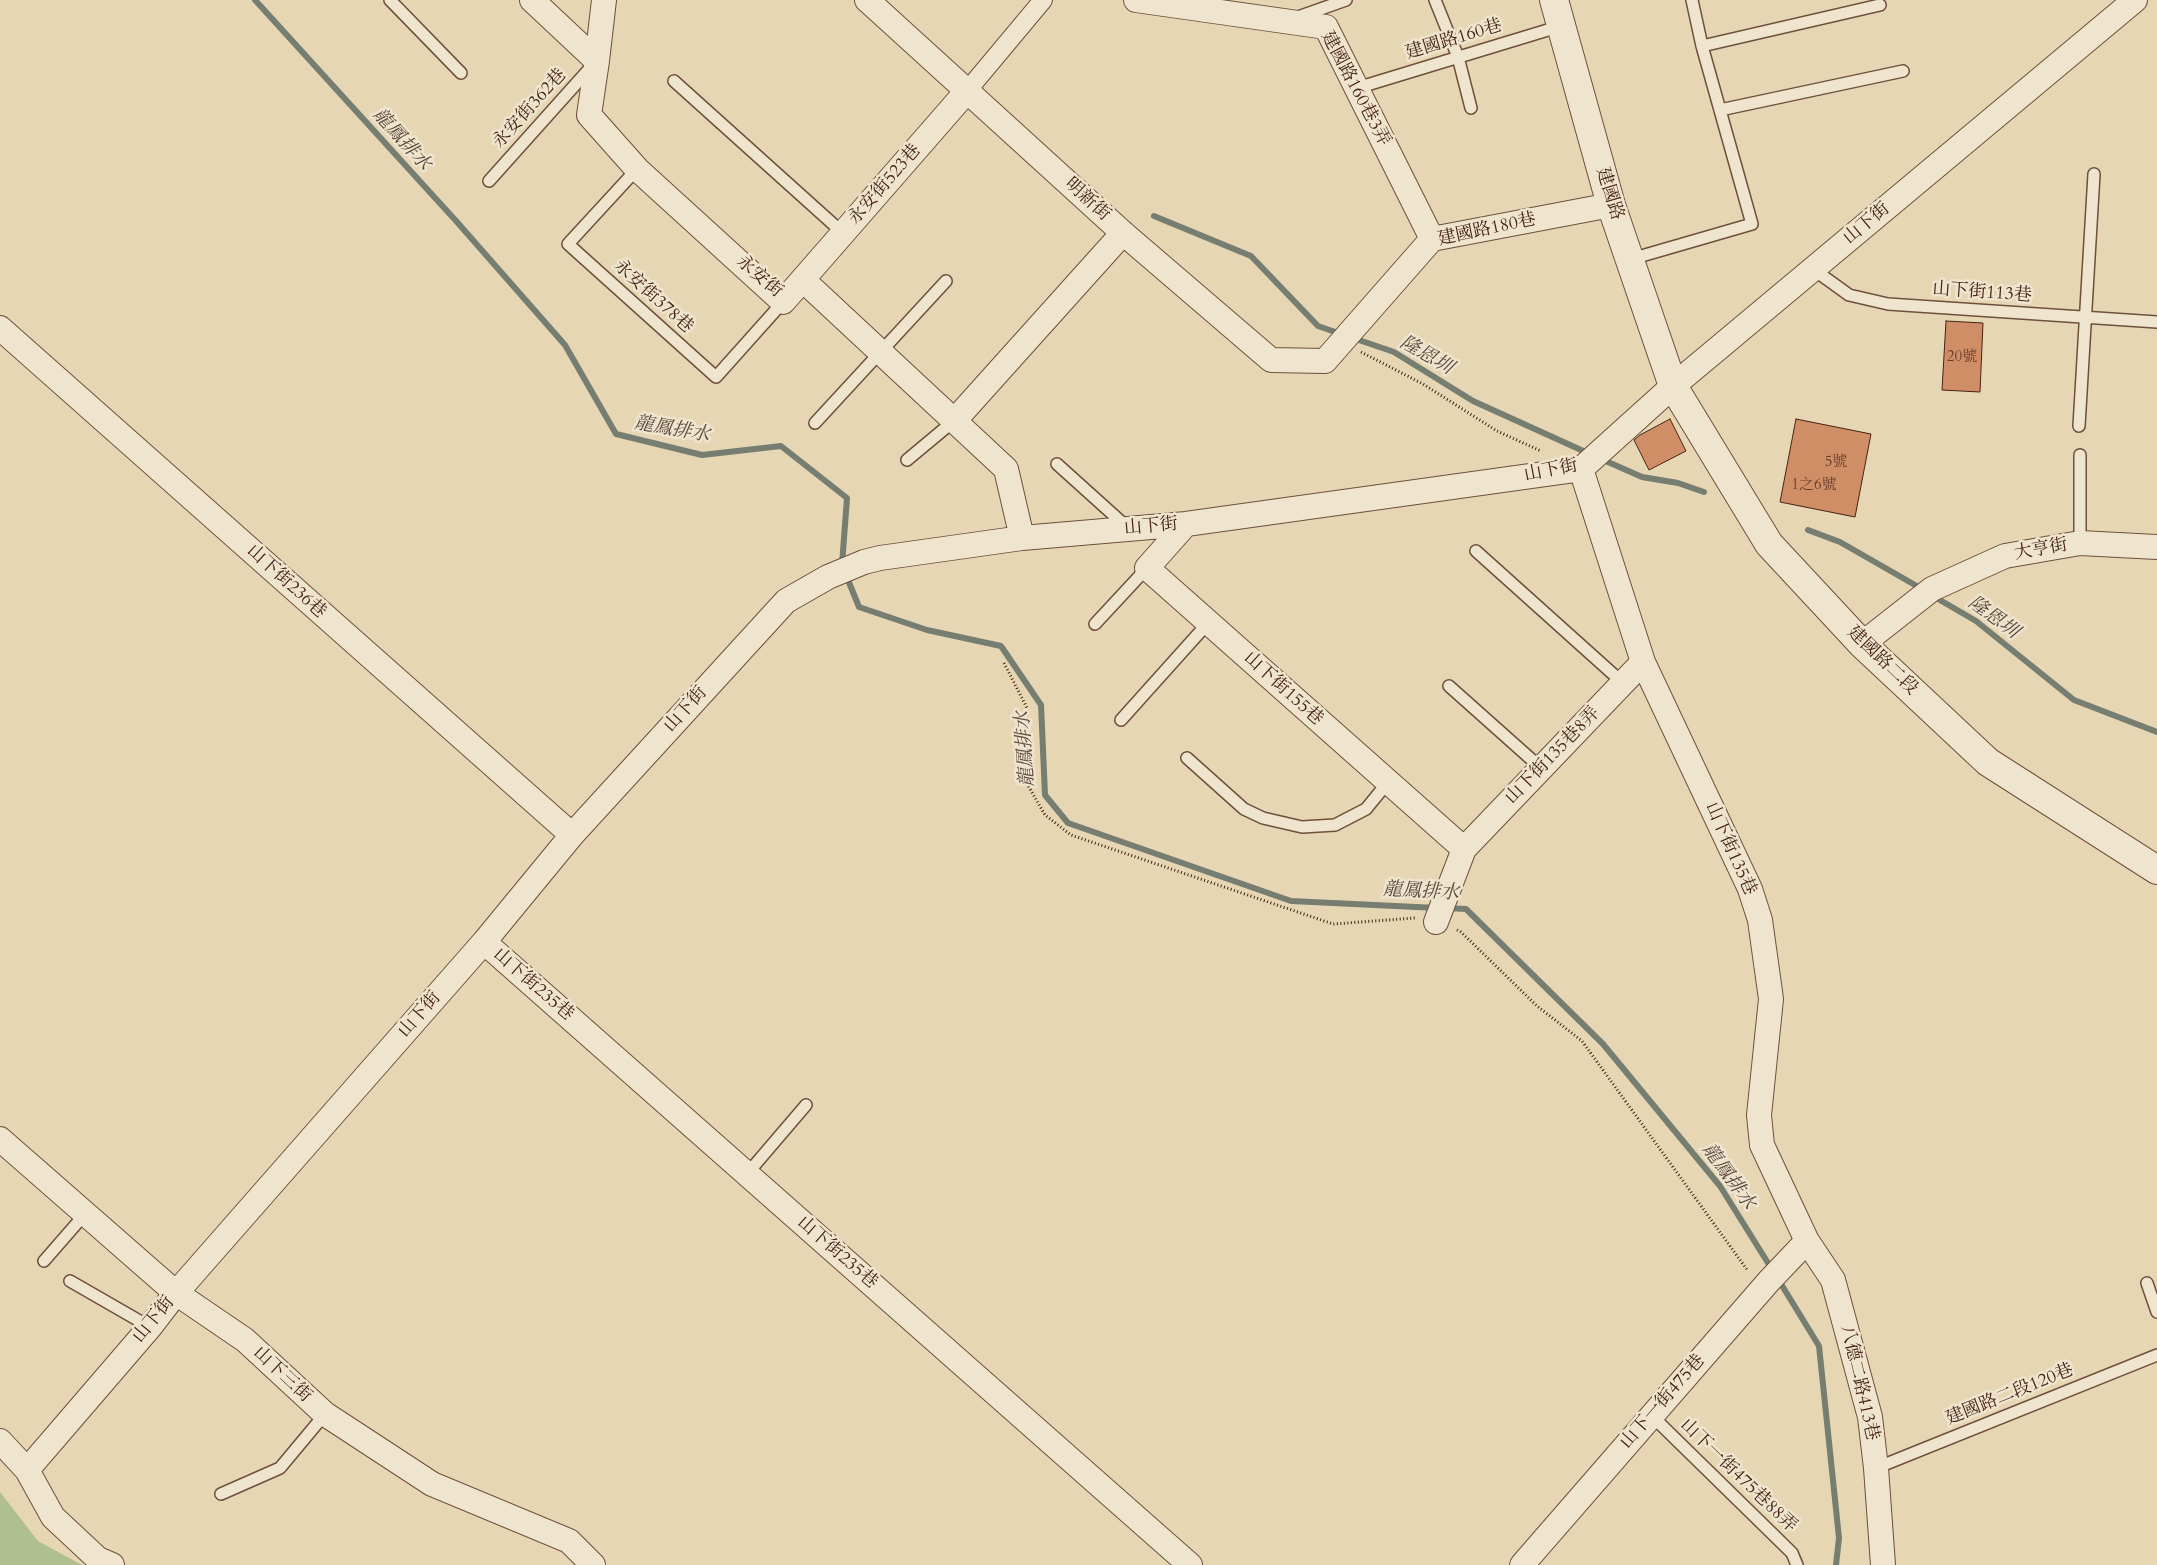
<!DOCTYPE html>
<html>
<head>
<meta charset="utf-8">
<style>
  body { margin:0 }
  canvas { display:block; background:#e6d6b3 }
</style>
</head>
<body>
<canvas width="2157" height="1565"></canvas>
<script>
const ctx = document.querySelector('canvas').getContext('2d');
ctx.lineJoin = 'round';
function fillPath(path, color) { ctx.fillStyle = color; ctx.fill(path, 'evenodd'); }
const toPath = rows => new Path2D(rows.map(r => 'M' + r).join(''));
function stroke(path, color, width, dash) { ctx.strokeStyle = color; ctx.lineWidth = width; ctx.lineCap = dash ? 'butt' : 'round'; ctx.setLineDash(dash || []); ctx.stroke(path); }
function drawText(font, color, halo, rows, align = 'center') {
  ctx.font = font + ' Cardo,"Noto Serif TC",serif'; ctx.lineWidth = 5; ctx.setLineDash([]); ctx.textBaseline = 'middle'; ctx.strokeStyle = halo; ctx.fillStyle = color; for (const [text, x, y, turn = 0] of rows) {
    ctx.save(); ctx.translate(x, y); ctx.rotate((+turn || 0) * Math.PI / 180); ctx.textAlign = isNaN(turn) ? turn : align; if (halo) ctx.strokeText(text, 0, 0); ctx.fillText(text, 0, 0); ctx.restore();
  }
}
fillPath(toPath([
  [0,1492,38,1541,82,1565,0,1565]
]), '#b0bf90');
stroke(toPath([
  [255,0,457,222,565,345,616,434,702,455,781,446,847,498,842,565],
  [1154,216,1251,256,1318,326,1341,334],
  [1353,338,1394,352,1473,401,1590,454],
  [1599,458,1642,477,1678,483,1704,492],
  [1808,530,1840,542,1922,589],
  [846,575,859,607,927,630,1001,646,1041,705,1045,795,1068,823,1291,901,1437,908],
  [1933,596,1976,621,2074,700,2157,732],
  [1447,908,1466,909,1603,1044,1720,1186,1773,1271],
  [1778,1279,1819,1346,1839,1538,1836,1565]
]), '#767d71', 6);
const building = toPath([
  [1946,321,1983,323,1980,392,1942,390,1946,321],
  [1670,419,1686,451,1649,470,1634,440,1640,435,1670,419],
  [1796,419,1871,434,1855,517,1780,502,1796,419]
]);
fillPath(building, '#d08e67');
stroke(building, '#462314', 1);
const service = toPath([
  [390,0,461,73],
  [1435,0,1458,57,1471,108],
  [1295,18,1346,0],
  [1702,46,1880,5],
  [674,81,843,233],
  [1357,88,1561,26],
  [1720,110,1903,71],
  [637,169,568,244,716,377,783,302],
  [489,181,592,66],
  [1631,259,1752,224,1702,46,1692,0],
  [1813,269,1849,295,1888,304,2157,322],
  [815,423,946,281],
  [2079,426,2094,174],
  [2080,455,2080,543],
  [907,460,955,420],
  [1057,464,1128,528],
  [1476,551,1623,683],
  [1095,624,1147,568],
  [1449,686,1541,768],
  [1121,720,1208,623],
  [1187,758,1244,809,1263,818,1302,827,1335,825,1366,809,1388,782],
  [747,1174,806,1105],
  [44,1261,85,1214],
  [70,1281,150,1327],
  [2147,1283,2157,1312],
  [1651,1415,1792,1553,1797,1565],
  [1876,1468,2157,1355],
  [221,1494,280,1468,325,1414]
]);
const pedestrian = toPath([
  [967,91,1043,0]
]);
const minor = toPath([
  [532,0,597,61,589,115,637,169,783,302,967,91],
  [867,0,1123,233,1271,360,1325,361,1432,239,1611,205],
  [1136,0,1326,27,1432,239],
  [597,61,604,0],
  [803,280,1006,469,1022,538],
  [0,328,572,835],
  [955,420,1123,233],
  [1581,469,1643,662,1750,889,1760,920,1771,999,1759,1115,1762,1145,1807,1241,1833,1280,1870,1417,1876,1468,1883,1565],
  [1186,524,1147,568,1464,849],
  [1862,644,1932,589,2005,556,2080,543,2157,547],
  [1436,922,1464,849,1643,662],
  [484,942,1190,1565],
  [0,1139,176,1293,245,1340,325,1414,432,1484,569,1541,593,1565],
  [0,1441,27,1470,53,1517,98,1559,112,1565],
  [27,1470,150,1327,176,1293,484,942,572,835,786,601,828,577,864,562,880,558,1022,538,1186,524,1581,469,1673,386,2135,0],
  [1522,1565,1769,1281,1807,1241]
]);
const tertiary = toPath([
  [1554,0,1611,205,1673,386,1769,544,1862,644,1988,762,2157,870]
]);
stroke(service, '#6e503c', 14);
stroke(pedestrian, '#6e503c', 20);
stroke(minor, '#6e503c', 26);
stroke(tertiary, '#6e503c', 30);
stroke(toPath([
  [1361,352,1423,384,1497,431,1541,451],
  [1004,663,1027,708,1026,782,1045,815,1071,835,1333,924,1415,918],
  [1457,930,1461,932,1537,1006,1582,1041,1748,1271]
]), '#462314', 3, [1, 2.5]);
stroke(service, '#efe4ce', 11);
stroke(pedestrian, '#efe4ce', 18);
stroke(minor, '#efe4ce', 24);
stroke(tertiary, '#efe4ce', 28);
drawText('15px', '#683e29', null, [
  ["20號",1962,358],
  ["5號",1836,463],
  ["1之6號",1814,486]
]);
drawText('18px', '#462314', '#efe4ce', [
  ["建國路160巷",1454,40,-17],
  ["建國路160巷3弄",1355,89,62],
  ["永安街362巷",530,109,-48],
  ["永安街523巷",885,185,-49],
  ["建國路",1609,194,73],
  ["明新街",1087,200,42],
  ["山下街",1867,224,-40],
  ["建國路180巷",1487,230,-12],
  ["永安街",759,277,40],
  ["山下街113巷",1982,293,4],
  ["永安街378巷",653,297,42],
  ["山下街",1551,471,-11],
  ["山下街",1151,527,-5],
  ["大亨街",2041,550,-10],
  ["山下街236巷",286,582,42],
  ["建國路二段",1882,661,44],
  ["山下街155巷",1283,689,42],
  ["山下街",686,710,-48],
  ["山下街135巷8弄",1553,756,-46],
  ["山下街135巷",1730,849,66],
  ["山下街235巷",533,985,41],
  ["山下街",420,1015,-49],
  ["山下街235巷",837,1253,41],
  ["山下街",154,1320,-51],
  ["山下三街",282,1375,43],
  ["八德二路413巷",1859,1383,77],
  ["建國路二段120巷",2010,1395,-22],
  ["山下一街475巷",1663,1402,-49],
  ["山下一街475巷88弄",1738,1476,44]
]);
drawText('italic 19px', '#5a483b', '#efe4ce', [
  ["龍鳳排水",401,140,48],
  ["隆恩圳",1426,356,30],
  ["龍鳳排水",672,430,10],
  ["隆恩圳",1993,618,36],
  ["龍鳳排水",1026,749,-94],
  ["龍鳳排水",1421,892,3],
  ["龍鳳排水",1728,1177,54]
]);
</script>
</body>
</html>
